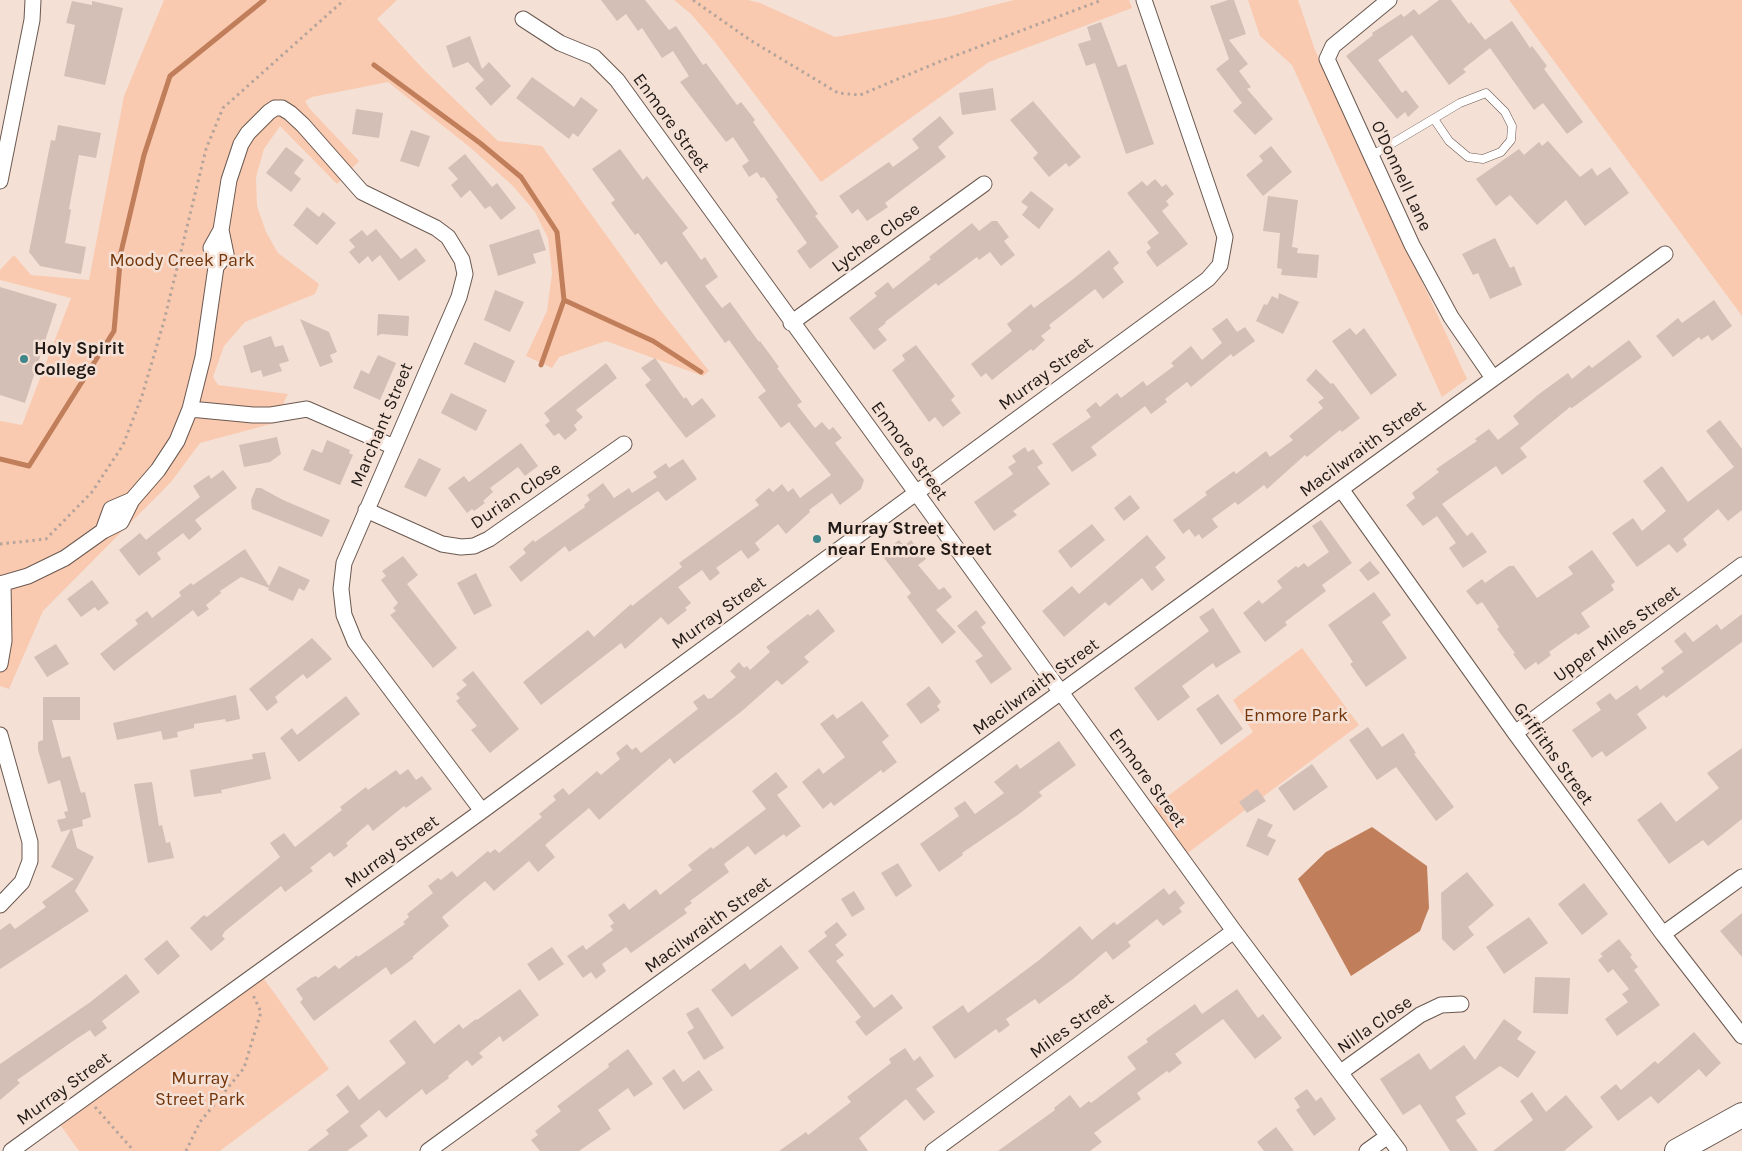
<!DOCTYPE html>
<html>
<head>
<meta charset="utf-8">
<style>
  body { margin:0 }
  canvas { display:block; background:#f4e0d5 }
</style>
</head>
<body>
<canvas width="1742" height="1151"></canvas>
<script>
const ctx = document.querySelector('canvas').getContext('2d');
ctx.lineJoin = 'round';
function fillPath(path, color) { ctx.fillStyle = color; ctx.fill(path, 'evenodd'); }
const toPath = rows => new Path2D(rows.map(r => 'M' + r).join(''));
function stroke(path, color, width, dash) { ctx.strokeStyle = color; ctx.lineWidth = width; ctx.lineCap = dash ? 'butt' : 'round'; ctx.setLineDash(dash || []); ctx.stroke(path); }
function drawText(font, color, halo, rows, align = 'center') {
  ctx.font = font + ' Karla,sans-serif'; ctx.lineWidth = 5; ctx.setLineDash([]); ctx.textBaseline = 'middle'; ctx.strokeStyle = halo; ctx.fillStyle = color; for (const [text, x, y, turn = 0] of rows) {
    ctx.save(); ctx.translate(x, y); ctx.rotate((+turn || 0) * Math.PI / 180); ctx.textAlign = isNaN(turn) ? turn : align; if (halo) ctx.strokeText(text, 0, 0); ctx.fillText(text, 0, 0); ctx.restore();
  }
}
fillPath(toPath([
  [164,0,397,0,377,19,425,71,498,141,542,146,658,307,709,371,703,376,606,341,559,357,552,368,526,356,547,311,552,273,548,238,535,212,513,186,472,149,388,82,312,97,305,101,309,108,359,161,337,184,280,126,264,149,256,177,257,206,266,232,278,253,319,284,315,294,245,322,224,346,213,377,218,385,288,394,284,402,282,421,200,443,171,482,43,611,9,689,0,686,0,421,22,425,71,298,0,280,0,270,14,255,31,275,89,280,124,96],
  [674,0,748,0,760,3,835,37,948,17,1014,0,1129,0,1132,8,989,62,821,182,715,42,691,14],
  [1248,0,1298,0,1315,50,1467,379,1442,397,1292,65,1260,36],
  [1509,0,1742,0,1742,316],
  [1302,648,1359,725,1181,858,1148,811,1253,732,1233,700],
  [259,972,329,1069,220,1151,79,1151,56,1119]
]), '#facab0');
fillPath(toPath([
  [1372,827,1427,866,1429,908,1420,931,1351,976,1298,879,1326,852]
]), '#c07e5a');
stroke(toPath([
  [374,65,480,143,521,177,557,232,564,300,541,365],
  [564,300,653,341,701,372],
  [0,459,29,466,114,331,121,252,144,155,170,76,264,0]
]), '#c07e5a', 5);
fillPath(toPath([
  [601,0,645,0,669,30,676,26,703,65,706,63,737,105,741,102,755,120,753,122,818,214,815,216,839,247,810,269,797,251,807,243,776,199,778,197,764,177,761,178,757,172,749,177,742,166,749,161,733,137,726,142,680,82,689,76,673,51,662,58,642,28,638,31,626,14,617,21],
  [1228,0,1234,0,1246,34,1229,40,1248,64,1239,71,1251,87,1247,89,1273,119,1255,135,1233,111,1242,103,1216,69,1229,59,1210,6],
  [1439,0,1451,0,1469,24,1471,22,1485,40,1512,21,1530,48,1532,46,1547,66,1544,69,1583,122,1567,134,1543,103,1534,110,1490,48,1463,69,1466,72,1449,85,1412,35,1378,60,1402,93,1406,90,1419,107,1408,117,1405,112,1397,119,1346,56,1373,35,1372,33,1401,14,1404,17,1414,9,1419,15],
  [72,1,92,5,92,1,123,8,105,85,64,76,75,25,66,23],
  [1101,22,1118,67,1126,64,1154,144,1126,154,1095,63,1086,66,1078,44,1091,40,1087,27],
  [470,36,482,69,489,62,511,86,491,106,475,88,484,80,468,62,453,68,446,46],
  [532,77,574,107,581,97,598,110,578,137,573,133,569,139,516,98],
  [993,88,996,110,962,115,959,93],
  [1033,101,1081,157,1069,167,1066,163,1049,177,1033,158,1038,153,1010,120],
  [356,109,383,113,379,138,352,134],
  [940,116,954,133,938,147,946,157,885,203,888,207,867,221,858,209,852,214,839,196,889,162,893,167,919,148,912,139],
  [58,125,101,133,96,158,79,155,69,209,71,210,65,243,86,247,81,274,40,266,29,252,51,140,55,141],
  [411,130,430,136,419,167,400,161],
  [1548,141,1580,177,1592,168,1597,176,1610,167,1629,193,1585,226,1566,200,1537,225,1510,195,1496,206,1476,179,1519,149,1524,155,1539,142,1542,146],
  [1271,146,1292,172,1263,196,1246,175,1263,161,1259,156],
  [286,147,304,160,294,173,301,179,291,192,266,173],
  [620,149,643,180,647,176,688,228,682,233,701,260,705,257,718,277,705,286,722,308,730,302,759,342,760,341,779,367,777,368,802,402,797,405,815,428,822,422,829,430,833,427,842,438,835,443,864,480,861,489,840,505,832,493,809,510,810,512,786,534,778,524,755,543,760,550,748,559,741,550,716,568,720,573,710,581,702,570,678,587,691,603,685,608,687,610,668,625,661,617,625,649,621,643,541,705,523,682,588,630,594,637,631,604,632,606,682,567,679,563,759,505,755,500,769,488,773,492,782,484,788,492,793,488,800,498,831,475,789,422,781,428,758,397,766,391,729,340,725,343,666,261,661,265,638,233,635,235,611,203,615,200,592,169],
  [465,154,492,187,497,183,516,208,501,220,490,206,485,209,470,190,461,198,451,185,458,179,448,168],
  [1155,179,1162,187,1166,184,1174,194,1166,201,1169,205,1162,211,1188,244,1157,267,1146,252,1151,248,1147,242,1159,233,1127,193,1142,181,1147,186],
  [1031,191,1054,209,1039,229,1022,215,1028,207,1021,202],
  [1268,196,1298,200,1292,247,1298,248,1297,253,1319,255,1317,278,1281,275,1282,269,1277,268,1280,233,1263,231],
  [307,207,319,217,323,212,336,223,317,245,293,225],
  [992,221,997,221,1009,237,1004,241,1015,255,1001,266,990,252,979,260,977,257,938,286,936,283,885,322,886,323,878,329,887,340,874,350,849,318,877,296,874,293,888,282,893,289,931,259,929,257,972,223,979,231],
  [376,229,401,259,416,248,426,261,399,281,380,255,372,262,368,256,359,264,349,252,355,247,349,240,362,230,367,236],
  [539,229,546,250,533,254,536,263,498,276,489,245],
  [1495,238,1510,268,1514,266,1522,285,1490,299,1478,273,1473,275,1462,254],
  [1109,250,1119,263,1113,268,1124,282,1103,299,1095,289,1049,325,1051,328,1041,336,1045,340,1033,351,1031,349,992,380,986,373,981,377,971,364,1012,331,1007,324,1031,304,1034,308,1072,280],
  [0,287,57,304,25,403,0,395],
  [495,290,524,302,510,332,484,320],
  [1279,293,1299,302,1283,334,1256,321,1264,304,1267,305,1272,296,1278,299],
  [1714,300,1732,326,1712,341,1708,335,1701,340,1699,337,1673,357,1656,336,1678,318,1682,323],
  [378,314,409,316,408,336,381,334,377,336],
  [1227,318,1237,332,1245,327,1255,341,1233,357,1231,354,1191,387,1187,382,1165,399,1167,402,1151,414,1145,406,1091,447,1097,455,1072,472,1052,444,1091,417,1086,410,1096,402,1100,407,1117,393,1121,398,1143,381,1147,386,1174,366,1171,363,1191,346,1202,360,1222,343,1212,329],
  [300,319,329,332,337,352,330,355,333,362,320,367],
  [1350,328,1356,335,1364,328,1397,375,1371,395,1332,341],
  [271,336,275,347,283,345,289,361,279,364,282,371,263,377,261,370,251,373,243,346],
  [1629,340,1642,357,1572,408,1570,407,1520,448,1527,457,1502,475,1496,466,1442,504,1467,536,1472,532,1487,552,1463,568,1449,548,1456,543,1437,516,1423,526,1406,505,1415,498,1412,493,1439,472,1436,469,1477,441,1475,439,1489,429,1498,440,1519,424,1513,416,1539,394,1568,373,1572,379,1589,365,1592,368],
  [474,342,515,361,505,383,464,364],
  [916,345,955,396,951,400,961,413,943,427,935,417,929,422,892,370,905,360,902,355],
  [378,355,396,363,380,400,353,388,361,370,369,374],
  [655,358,684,399,686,397,692,406,702,398,716,416,686,438,645,385,651,380,641,368],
  [606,363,617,378,576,410,583,417,574,425,577,430,565,440,559,433,554,436,545,425,550,421,544,413],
  [1316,369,1331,384,1333,383,1360,418,1342,432,1340,430,1307,457,1305,455,1267,489,1264,485,1238,505,1235,502,1212,519,1218,527,1202,539,1199,534,1195,537,1189,529,1183,534,1173,520,1207,495,1205,492,1234,471,1236,474,1266,451,1270,457,1293,440,1289,436,1323,408,1318,402,1324,398,1306,380],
  [451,393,487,410,476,431,441,413],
  [1720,420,1742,449,1742,510,1728,521,1718,509,1683,539,1687,545,1677,553,1669,544,1637,567,1612,533,1633,518,1642,531,1666,511,1643,481,1662,466,1688,502,1734,467,1706,431],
  [277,437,281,454,270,462,244,467,239,445],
  [327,440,350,450,349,453,353,455,340,485,303,470,312,449,322,453],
  [521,443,538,466,525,476,518,467,490,488,493,492,483,501,485,503,474,511,472,509,467,513,448,488,464,476,469,482],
  [1025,447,1028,452,1033,449,1043,463,1037,467,1050,484,1013,511,1017,515,994,531,974,502,1013,474,1008,467,1016,462,1012,456],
  [419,458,441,469,426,497,404,487],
  [683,459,697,479,666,501,658,491,569,552,565,546,521,582,509,567,526,553,523,549,533,540,535,542,585,507,584,505,590,500,587,495,603,483,614,498,629,488,632,493,657,477,653,472,666,463,669,468],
  [223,470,237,488,195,520,202,529,189,540,183,533,157,553,161,559,139,576,119,550,140,533,146,540,200,497,193,486,209,475,211,479],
  [256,488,261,488,283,500,330,520,322,537,252,509,251,500],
  [1130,495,1140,508,1124,521,1114,508],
  [1321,520,1352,563,1322,585,1326,591,1285,622,1287,625,1265,642,1243,613,1259,600,1262,604,1282,588,1277,581,1296,566,1298,568,1304,563,1308,567,1329,552,1312,526],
  [1092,524,1105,540,1071,568,1058,551],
  [1147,535,1166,558,1155,567,1165,580,1152,591,1142,578,1109,606,1105,602,1064,637,1042,611,1072,586,1079,594],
  [899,540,904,546,911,540,926,559,918,565,939,590,944,587,952,597,936,610,956,632,942,644,907,597,911,593,881,554],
  [245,549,269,586,279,566,310,580,304,591,299,588,293,601,268,590,269,588,241,577,220,591,221,593,206,605,209,609,198,617,193,610,114,671,100,654,138,624,135,620,147,611,152,618,181,596,179,592,191,583,193,585],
  [1592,550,1615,582,1611,585,1614,590,1581,613,1590,627,1578,635,1576,633,1549,652,1551,655,1538,665,1536,662,1525,670,1513,654,1515,653,1497,629,1499,627,1482,602,1477,605,1466,591,1482,579,1485,583,1509,566,1514,566,1537,598,1573,574,1568,567],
  [403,556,418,575,407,584,457,648,433,668,390,615,396,611,393,608,398,603,381,580,386,576,382,571],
  [1370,561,1380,573,1368,581,1359,570],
  [476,573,492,606,474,615,457,583],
  [92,580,109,603,98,611,95,607,81,617,67,599],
  [1374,592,1391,615,1382,622,1407,658,1366,687,1350,664,1353,662,1328,625],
  [1213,608,1241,652,1216,668,1213,663,1182,686,1190,697,1158,721,1134,688,1209,631,1199,617],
  [818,609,835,631,804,657,809,662,782,685,777,680,742,711,674,764,670,758,599,820,589,808,545,845,555,857,538,872,529,861,494,891,485,881,442,917,449,926,412,957,414,958,391,975,386,967,314,1021,300,1002,303,999,296,989,311,978,316,976,318,978,335,965,339,969,357,955,358,957,405,924,403,922,409,917,407,914,433,893,428,886,438,878,441,880,452,871,457,877,488,851,490,853,495,849,499,853,542,817,539,814,556,800,553,796,563,788,569,795,597,771,601,775,620,759,616,753,627,744,632,750,636,747,641,753,698,709,693,702,704,694,708,699,712,698,736,677,730,671,739,662,744,668,747,666,750,670,770,652,766,647,808,614,810,616],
  [976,610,986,623,981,627,1012,669,991,684,975,661,983,656,957,626],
  [1742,614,1742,642,1666,698,1664,695,1637,714,1647,728,1606,757,1602,751,1592,758,1572,730,1601,710,1596,703,1610,693,1616,700,1637,685,1640,690,1664,672,1661,668,1683,652,1674,641,1685,632,1693,642,1717,624,1721,630],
  [312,638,332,659,307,679,303,674,275,697,278,702,267,711,249,689],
  [56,644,69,664,47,677,34,657],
  [473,671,519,729,490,753,471,730,477,726,456,701,460,698,456,694,467,685,462,680],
  [929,686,941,702,937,706,940,710,921,724,906,704],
  [1218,694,1243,729,1221,745,1196,709],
  [236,695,240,719,226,722,225,719,194,724,194,728,177,732,178,737,163,740,161,731,117,740,113,723],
  [346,696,360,714,299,762,280,738,292,728,297,735],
  [43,697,80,697,80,720,52,720,62,758,70,756,81,793,85,792,91,817,82,820,83,826,72,829,77,848,94,857,75,891,89,911,0,969,0,930,10,923,15,929,46,907,42,902,74,879,51,867,71,829,61,832,57,820,66,818,64,812,68,811,60,780,48,784,38,750,38,742,43,740],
  [862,701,889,736,882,742,897,762,883,773,881,770,834,806,831,802,823,809,802,782,819,768,823,774,845,757,820,724,833,714,837,719],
  [1368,727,1382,747,1403,733,1416,753,1414,754,1454,807,1436,821,1396,767,1377,780,1349,740],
  [1059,741,1076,765,1039,792,1042,796,1019,814,962,853,963,855,939,872,920,844,959,816,954,808,965,801,975,814,1004,793,994,782,1017,764,1020,769],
  [1742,748,1742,819,1708,846,1703,840,1669,864,1637,820,1661,802,1676,822,1719,788,1707,773],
  [265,752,271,779,221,790,222,793,194,797,190,770,253,759,252,754],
  [1312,764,1328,787,1294,811,1278,788],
  [408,769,416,780,422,776,432,789,406,808,404,806,373,831,368,824,346,843,348,846,334,857,330,852,310,868,313,871,285,892,281,886,225,931,222,936,225,939,211,951,190,928,204,915,207,917,280,857,270,843,284,833,295,847,342,810,340,807,366,787,368,790,396,770,400,775],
  [776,772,788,787,777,795,801,826,786,837,784,834,755,855,748,846,724,864,729,872,690,901,692,903,684,909,687,913,631,953,626,947,602,964,606,971,596,979,591,972,583,978,567,956,583,945,586,950,613,930,610,926,614,923,608,915,624,903,629,910,656,889,660,895,692,870,688,865,711,847,713,849,766,809,752,791],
  [152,782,159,826,162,825,166,843,170,842,174,858,148,863,134,784],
  [1257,789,1266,801,1247,813,1239,802],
  [1258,818,1273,825,1267,836,1276,840,1268,856,1246,846],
  [898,863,912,886,896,897,881,873],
  [1467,872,1494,905,1468,927,1474,935,1454,951,1442,939,1441,893],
  [1584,883,1608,914,1582,935,1558,904],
  [1164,888,1169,895,1175,890,1185,903,1179,908,1182,912,1163,926,1157,919,1128,942,1131,946,1113,960,1106,951,1073,979,1039,1004,1035,999,1006,1019,1010,1025,999,1033,996,1029,955,1059,932,1027,963,1005,968,1013,1038,961,1080,926,1092,940,1114,922,1117,925],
  [854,891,865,909,852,917,841,899],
  [1742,913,1742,957,1720,931],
  [1529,917,1548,943,1504,974,1486,947],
  [837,922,847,935,835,945,844,955,836,961,874,1008,892,994,903,1008,866,1036,855,1022,861,1017,808,951,827,936,824,932],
  [1619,939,1632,955,1630,957,1638,967,1634,970,1660,1005,1617,1036,1605,1019,1628,1002,1622,994,1629,989,1613,969,1608,973,1598,960,1603,956,1600,954],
  [167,940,180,956,158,975,144,959],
  [781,945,799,968,732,1017,711,990,745,963,750,970],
  [552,947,564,964,539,981,527,964],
  [126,974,140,992,102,1021,107,1028,95,1037,90,1030,76,1039,17,1080,20,1083,0,1100,0,1064,89,1003],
  [1535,977,1570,978,1568,1014,1533,1013],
  [520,989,539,1015,503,1042,500,1036,479,1053,483,1057,472,1066,467,1060,448,1076,449,1078,426,1095,422,1089,386,1118,379,1110,360,1126,368,1136,347,1151,307,1151,329,1134,326,1130,349,1112,336,1095,348,1085,359,1100,406,1063,389,1041,415,1020,434,1044,459,1024,463,1029,476,1019,477,1020],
  [1237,989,1258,1018,1263,1014,1282,1038,1255,1059,1223,1019,1175,1054,1182,1063,1169,1073,1167,1071,1137,1093,1141,1099,1094,1133,1102,1142,1090,1151,998,1151,1055,1110,1054,1108,1070,1095,1080,1108,1089,1101,1091,1103,1136,1069,1127,1057,1148,1042,1146,1039,1195,1004,1202,1014],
  [698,1007,724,1048,704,1060,687,1032,694,1028,686,1014],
  [1504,1019,1522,1032,1517,1039,1536,1052,1518,1078,1500,1066,1455,1097,1466,1114,1456,1120,1478,1151,1450,1151,1420,1104,1403,1115,1380,1079,1419,1053,1430,1070,1464,1045,1475,1060],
  [1694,1032,1721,1063,1706,1077,1699,1069,1658,1104,1651,1096,1618,1121,1600,1097,1616,1084,1621,1090,1655,1061,1658,1064],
  [905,1048,914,1061,920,1056,934,1076,916,1089,935,1112,924,1121,906,1099,859,1138,868,1151,779,1151,806,1132,808,1135,851,1102,847,1097,891,1063,889,1059],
  [628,1049,653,1084,634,1097,628,1088,598,1110,611,1129,579,1151,540,1151,531,1140,538,1135,535,1131,561,1111,557,1106,609,1067,608,1064],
  [674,1069,683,1082,699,1070,713,1090,684,1110,662,1078],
  [1307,1089,1316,1101,1321,1097,1336,1119,1314,1136,1296,1110,1300,1107,1294,1098],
  [1532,1092,1546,1112,1566,1095,1593,1127,1564,1151,1493,1151,1533,1120,1520,1101],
  [1276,1127,1294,1151,1264,1151,1257,1142]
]), '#d3bfb5');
const service = toPath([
  [1371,156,1460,103,1486,93,1505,112,1512,126,1511,140,1501,152,1483,159,1468,157,1449,141,1434,119]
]);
const minor = toPath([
  [1389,0,1333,46,1327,59,1412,245,1451,317,1493,378],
  [523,19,560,43,594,57,617,80,1234,931,1399,1151],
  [0,181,32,20,33,0],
  [216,267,226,254,221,230],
  [791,323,984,184],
  [190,409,253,415,271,415,307,409,394,447],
  [1341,489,1515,733,1663,934,1742,1036],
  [366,510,442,544,461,547,474,546,489,539,624,444],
  [103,531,111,509,132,500],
  [0,584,28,576,65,558,103,531,121,522,132,500,158,470,177,441,190,409,203,357,216,267,211,248,221,230,229,180,241,144,248,133,269,112,275,108,282,108,290,113,303,125,362,192,436,228,448,237,462,260,465,274,459,297,344,563,341,589,344,615,355,642,482,811],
  [0,664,4,641,3,583],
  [1515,733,1742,565],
  [0,735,30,842,30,861,22,882,0,905],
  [1663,934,1742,877],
  [1341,1072,1420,1015,1441,1005,1461,1004],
  [11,1151,482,811,1208,279,1220,265,1225,237,1144,0],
  [428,1151,1665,254],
  [933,1151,1234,931],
  [1367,1151,1388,1136]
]);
const primary = toPath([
  [1677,1151,1742,1115]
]);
stroke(service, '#6b5950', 9);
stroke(minor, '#6b5950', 17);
stroke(primary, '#6b5950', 26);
stroke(toPath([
  [693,0,750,40,838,93,860,95,941,61,1102,0],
  [0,544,46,539,92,492,123,445,142,396,164,321,206,149,223,108,344,0],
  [95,1107,134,1151],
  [186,1151,200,1122,244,1068,261,1012,253,995]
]), '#b4a49b', 3, [2.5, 4]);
stroke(service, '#fff', 8);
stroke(minor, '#fff', 15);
stroke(primary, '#fff', 24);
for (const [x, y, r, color] of [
  [24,359,5,"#3e8689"],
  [817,539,5,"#3e8689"]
]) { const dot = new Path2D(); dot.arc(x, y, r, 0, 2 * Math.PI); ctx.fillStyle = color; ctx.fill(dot); stroke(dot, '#f4e0d5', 2); }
drawText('18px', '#201915', '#f4e0d5', [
  ["Enmore Street",671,123,54],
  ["O'Donnell Lane",1401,176,65],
  ["Lychee Close",876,238,-36],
  ["Murray Street",1046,374,-36],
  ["Marchant Street",382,425,-67],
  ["Macilwraith Street",1363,449,-36],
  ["Enmore Street",909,451,54],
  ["Durian Close",516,496,-34],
  ["Murray Street",719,613,-36],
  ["Upper Miles Street",1617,634,-36],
  ["Macilwraith Street",1036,687,-36],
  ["Griffiths Street",1553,754,54],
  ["Enmore Street",1147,778,54],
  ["Murray Street",392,852,-36],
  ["Macilwraith Street",708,925,-36],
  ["Nilla Close",1375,1025,-35],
  ["Miles Street",1072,1026,-36],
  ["Murray Street",64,1089,-36]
]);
drawText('18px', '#733509', '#f4e0d5', [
  ["Moody Creek Park",182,261],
  ["Enmore Park",1296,716],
  ["Murray",200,1079],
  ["Street Park",200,1100]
]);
drawText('bold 18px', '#201915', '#f4e0d5', [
  ["Holy Spirit",34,349],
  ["College",34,370],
  ["Murray Street",827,529],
  ["near Enmore Street",827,550]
], 'left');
</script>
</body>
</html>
